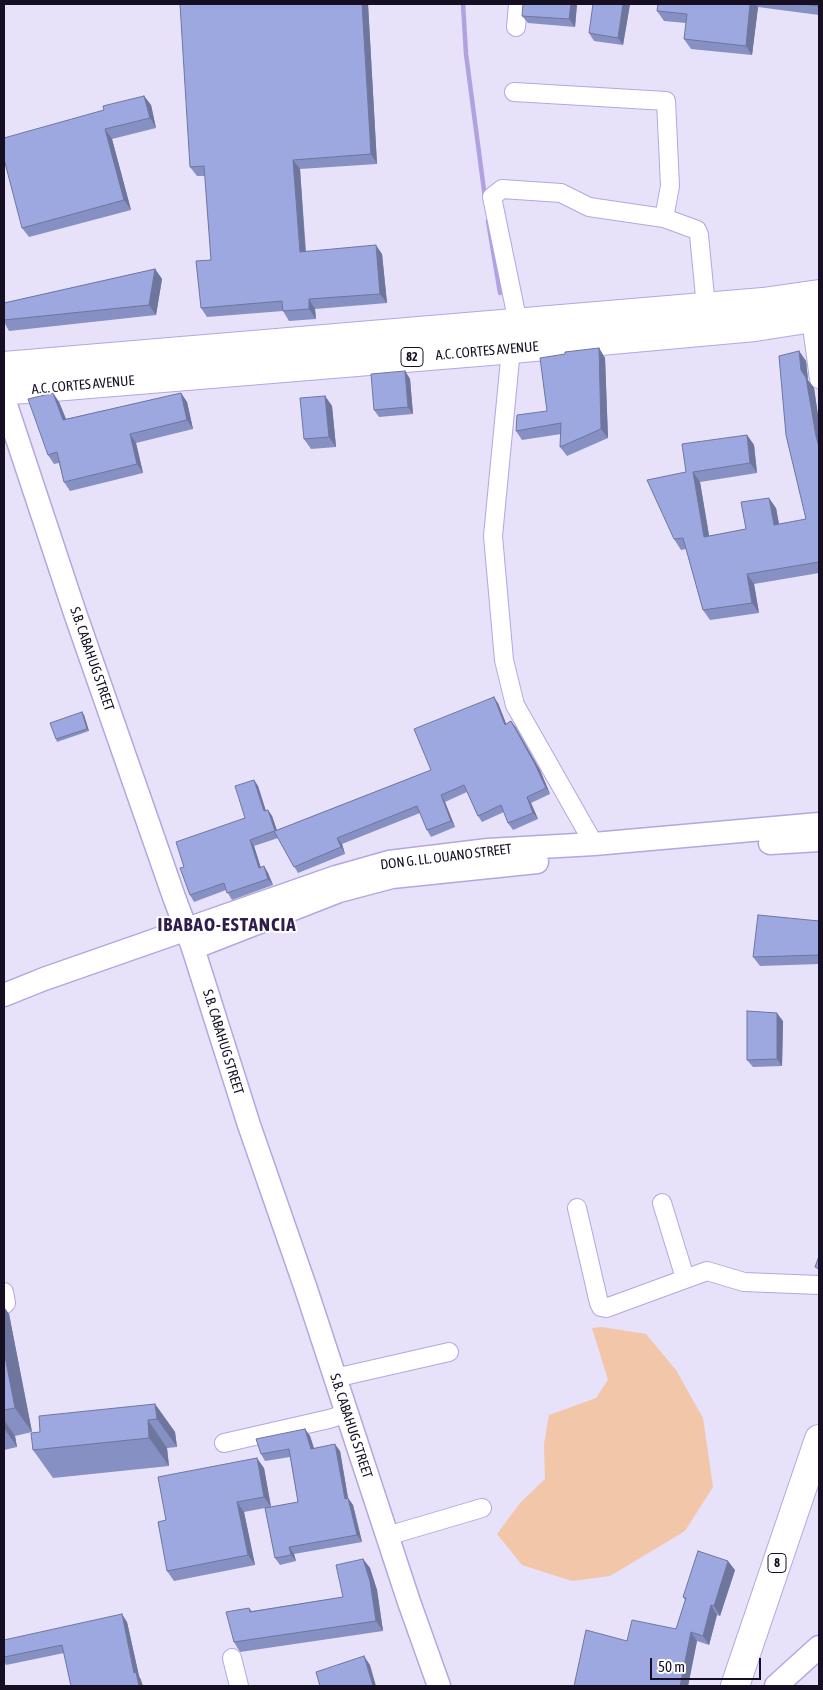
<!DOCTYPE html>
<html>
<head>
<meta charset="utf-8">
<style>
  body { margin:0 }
  #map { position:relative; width:823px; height:1690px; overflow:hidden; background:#e7e1fa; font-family:"Asap Condensed",sans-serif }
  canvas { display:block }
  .frame { position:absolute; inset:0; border:5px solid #160f24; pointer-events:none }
  .scale { position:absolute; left:650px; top:1658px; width:111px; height:22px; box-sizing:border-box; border:2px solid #160f24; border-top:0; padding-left:6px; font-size:15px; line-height:18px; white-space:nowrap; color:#160f24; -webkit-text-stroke:4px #fff; paint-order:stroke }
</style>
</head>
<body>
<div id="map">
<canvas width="823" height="1690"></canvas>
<div class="frame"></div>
<div class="scale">50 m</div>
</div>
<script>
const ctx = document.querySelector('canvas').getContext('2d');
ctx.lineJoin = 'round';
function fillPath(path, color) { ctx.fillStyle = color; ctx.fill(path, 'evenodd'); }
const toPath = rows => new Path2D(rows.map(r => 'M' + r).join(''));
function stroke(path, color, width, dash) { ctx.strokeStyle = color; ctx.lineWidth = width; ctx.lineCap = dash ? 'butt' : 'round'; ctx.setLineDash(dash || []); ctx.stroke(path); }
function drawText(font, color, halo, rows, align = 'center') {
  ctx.font = font + ' "Asap Condensed",sans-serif'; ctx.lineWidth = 4; ctx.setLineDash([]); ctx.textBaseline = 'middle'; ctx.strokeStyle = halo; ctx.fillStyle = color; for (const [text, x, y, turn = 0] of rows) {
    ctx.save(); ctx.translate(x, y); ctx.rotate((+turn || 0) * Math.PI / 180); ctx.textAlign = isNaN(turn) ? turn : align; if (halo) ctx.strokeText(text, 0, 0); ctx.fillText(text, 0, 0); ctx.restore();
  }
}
fillPath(toPath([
  [602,1327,646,1334,676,1370,703,1418,713,1487,685,1531,610,1576,572,1581,522,1565,497,1534,520,1503,545,1479,544,1444,549,1415,596,1398,608,1380,592,1328]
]), '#f2c7a9');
stroke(toPath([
  [463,4,466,54,485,198],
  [488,221,500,293]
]), '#b2a1e0', 4.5);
const minor = toPath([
  [516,27,518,4],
  [514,92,666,101,670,186,664,218],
  [811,319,819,379],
  [518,323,492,197,502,189,561,193,589,207,664,218,697,230,699,235,706,307],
  [511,339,511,349,493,536,504,660,515,705,594,844],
  [662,1203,685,1278],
  [577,1208,599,1303,601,1307,606,1308,707,1271,744,1282,819,1285],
  [4,1292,6,1303,4,1305],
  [335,1378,449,1352],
  [224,1443,329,1419,348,1413],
  [387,1536,482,1508],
  [232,1658,239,1686]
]);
const tertiary = toPath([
  [4,399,75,613,174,897,193,948,249,1125,306,1289,409,1602,439,1686],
  [770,843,819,840],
  [193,948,339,891,392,877,537,862],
  [4,995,44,979,336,877,389,862,488,850,594,844,819,824],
  [776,1686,819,1647]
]);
const primary = toPath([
  [4,366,763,302,819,294],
  [4,390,29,389,490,351,755,327,819,317],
  [735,1686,819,1439]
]);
stroke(minor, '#b5a6e0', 20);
stroke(tertiary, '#b5a6e0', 25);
stroke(primary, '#b5a6e0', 30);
stroke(minor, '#fff', 18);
stroke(tertiary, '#fff', 22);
stroke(primary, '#fff', 28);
fillPath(toPath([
  [368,4,377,164,300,169,306,251,382,254,387,303,315,309,316,319,289,321,283,311,207,317,201,308,211,260,205,176,197,176,190,167],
  [577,4,575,27,528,23,522,16],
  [630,4,623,45,594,41,589,33],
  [658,4,819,4,819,15,758,7,752,55,691,49,684,39,686,23,664,21,657,11],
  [144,96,151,105,156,128,112,139,131,210,29,237,22,228,104,110],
  [155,269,162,279,156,315,9,331,4,322,4,303],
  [599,348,605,358,608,438,567,456,560,447,561,434,522,440,516,431,547,411],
  [799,351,806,361,808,380,814,388,819,422,819,573,754,584,759,613,710,620,703,610,686,549,681,550,674,539,686,472,747,435,754,445,757,473,700,482,709,536,746,529,776,508,779,524,806,519],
  [405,371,410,379,413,414,379,417,374,410],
  [53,393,59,402,66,419,181,393,187,402,193,429,136,443,143,473,70,491,64,482,59,463,54,464,48,455],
  [325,396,332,406,336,447,311,449,304,439],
  [498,703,506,724,511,721,516,727,540,770,550,794,531,803,538,819,513,830,508,823,504,812,482,822,478,816,467,792,445,802,455,827,431,837,427,830,420,813,342,844,345,854,298,873,278,838,254,846,261,868,264,866,268,873,273,885,232,900,226,890,194,902,190,895,184,867,245,818,254,780,258,786,266,811,268,810,272,816,277,830,431,770],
  [82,712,84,715,89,731,57,742,56,739],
  [819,921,819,964,760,966,753,957],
  [783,1021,782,1066,753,1067,747,1060],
  [4,1307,9,1314,32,1432,15,1436,17,1447,4,1450],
  [155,1404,175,1432,177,1447,167,1448,169,1466,53,1478,33,1450,40,1432],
  [305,1429,310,1436,314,1448,340,1451,348,1498,353,1505,362,1542,294,1554,296,1561,280,1565,275,1558,265,1508,244,1512,255,1565,174,1581,167,1571,166,1520,264,1468,271,1507,298,1502,290,1457,265,1461,261,1454],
  [363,1559,370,1568,377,1590,383,1631,240,1652,234,1642,249,1608,252,1611,343,1597],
  [735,1570,720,1616,717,1615,709,1645,697,1641,688,1686,574,1686,627,1641,676,1629,685,1600,683,1597],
  [127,1622,139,1676,141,1680,64,1653,6,1665,4,1661,4,1640]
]), '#8790c2');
fillPath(toPath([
  [362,4,368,4,377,164,371,154],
  [571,4,577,4,575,27,569,19],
  [623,4,630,4,623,45,618,38],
  [750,4,755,4,758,7,752,55,746,46],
  [144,96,151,105,156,128,150,118],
  [105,129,112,139,131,210,124,200],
  [293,160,300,169,306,261,300,252],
  [376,245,382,254,387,303,380,294],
  [155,269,162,279,156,315,149,305],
  [309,299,315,309,316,319,309,309],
  [599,348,605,358,608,438,601,429],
  [799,351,806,361,808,380,801,370],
  [405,371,410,379,413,414,408,407],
  [806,378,814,388,819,422,819,447,816,436],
  [53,393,59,402,70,429,63,420],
  [181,393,187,402,193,429,187,420],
  [325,396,332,406,336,447,329,437],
  [130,434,136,443,143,473,137,464],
  [747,435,754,445,757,473,750,463],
  [693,472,700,482,711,547,704,537],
  [769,498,776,508,781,535,774,525],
  [747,574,754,584,759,613,752,603],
  [494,697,498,703,509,731,505,725],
  [82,712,84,715,89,731,87,729],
  [511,721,540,770,550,794,546,788],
  [254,780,258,786,268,818,264,811],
  [441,795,445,802,455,827,451,821],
  [527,797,531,803,538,819,533,813],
  [268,810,272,816,279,837,275,831],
  [337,838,342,844,345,854,341,847],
  [250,840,254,846,263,875,259,868],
  [264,866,268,873,273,885,268,879],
  [777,1013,783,1021,782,1066,777,1059],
  [4,1307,9,1314,32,1432,15,1408,4,1351],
  [155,1404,175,1432,177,1447,157,1419],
  [4,1420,15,1436,17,1447,4,1428],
  [148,1420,167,1448,169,1466,149,1438],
  [305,1429,310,1436,316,1455,311,1449],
  [335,1444,340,1451,348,1498,353,1505,362,1542,357,1535,345,1499],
  [257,1458,264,1468,271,1507,264,1497],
  [237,1502,244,1512,255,1565,248,1555],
  [289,1547,294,1554,296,1561,291,1555],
  [363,1559,370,1568,377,1590,383,1631,376,1621],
  [728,1561,735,1570,720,1616,714,1606],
  [711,1605,717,1615,709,1645,703,1636],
  [122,1614,127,1622,139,1676,141,1680,143,1686,139,1686,134,1673],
  [691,1632,697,1641,688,1686,680,1686],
  [364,1656,370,1665,376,1686,373,1686]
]), '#6e769e');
const building = toPath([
  [180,4,362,4,371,154,293,160,300,252,376,245,380,294,309,299,309,309,283,311,282,301,201,308,196,261,211,260,204,166,190,167,180,4],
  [523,4,571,4,569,19,522,16,523,4],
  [593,4,623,4,618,38,589,33,593,4],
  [658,4,750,4,746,46,684,39,687,14,657,11,658,4],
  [800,4,819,4,819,6,800,4],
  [144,96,150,118,105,129,124,200,22,228,4,159,4,138,104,110,103,106,144,96],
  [155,269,149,305,4,320,4,303,155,269],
  [599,348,601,429,560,447,561,423,516,431,517,415,547,411,540,358,565,354,565,352,599,348],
  [799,351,801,370,806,378,816,436,819,447,819,562,747,574,752,603,703,610,683,538,674,539,647,480,686,472,682,444,747,435,750,463,693,472,704,537,746,529,741,502,769,498,774,525,806,519,786,435,779,356,799,351],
  [405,371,408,407,374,410,371,374,405,371],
  [53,393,63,420,181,393,187,420,130,434,137,464,64,482,57,452,48,455,28,399,53,393],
  [325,396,329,437,304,439,300,398,325,396],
  [494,697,505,725,511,721,535,764,546,788,527,797,533,813,508,823,501,805,478,816,464,785,441,795,451,821,427,830,417,806,337,838,341,847,294,867,274,831,250,840,259,868,264,866,268,879,227,893,224,883,190,895,180,868,184,867,176,842,245,818,235,786,254,780,264,811,268,810,275,831,431,770,414,729,494,697],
  [82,712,87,729,56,739,50,723,82,712],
  [758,915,819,921,819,955,753,957,758,915],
  [747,1011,777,1013,777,1059,747,1060,747,1011],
  [819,1256,819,1269,815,1267,819,1256],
  [4,1351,15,1408,4,1410,4,1351],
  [155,1404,157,1419,148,1420,149,1438,33,1450,31,1433,40,1432,39,1416,155,1404],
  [305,1429,311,1449,335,1444,345,1499,348,1498,357,1535,289,1547,291,1555,275,1558,265,1508,298,1502,289,1449,261,1454,256,1439,305,1429],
  [257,1458,264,1497,237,1502,248,1555,167,1571,158,1522,166,1520,158,1477,257,1458],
  [698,1551,728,1561,714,1606,711,1605,703,1636,691,1632,680,1686,574,1686,586,1630,627,1641,632,1620,676,1629,686,1598,683,1597,698,1551],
  [363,1559,370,1581,376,1621,234,1642,226,1612,249,1608,250,1612,343,1597,336,1565,363,1559],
  [122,1614,134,1673,136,1672,139,1686,71,1686,62,1645,4,1657,4,1640,122,1614],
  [364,1656,373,1686,320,1686,316,1672,364,1656]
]);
fillPath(building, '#9da8e1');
stroke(building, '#6e769e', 1);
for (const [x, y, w] of [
  [412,357,22],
  [777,1563,18]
]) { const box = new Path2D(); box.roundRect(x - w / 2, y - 9.5, w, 19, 4); ctx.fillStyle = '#fff'; ctx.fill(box); stroke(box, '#160f24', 1); }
drawText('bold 12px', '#160f24', null, [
  ["82",412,357],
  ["8",777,1563]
]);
drawText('14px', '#160f24', '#fff', [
  ["A.C. CORTES AVENUE",487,351,-5],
  ["A.C. CORTES AVENUE",83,385,-5],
  ["S.B. CABAHUG STREET",92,659,71],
  ["DON G. LL. OUANO STREET",446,857,-7],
  ["S.B. CABAHUG STREET",223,1042,73],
  ["S.B. CABAHUG STREET",351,1426,72]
]);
ctx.letterSpacing = '1px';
drawText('bold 19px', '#2e1d4d', '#fff', [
  ["IBABAO-ESTANCIA",227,925]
]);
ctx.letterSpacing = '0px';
</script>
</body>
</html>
